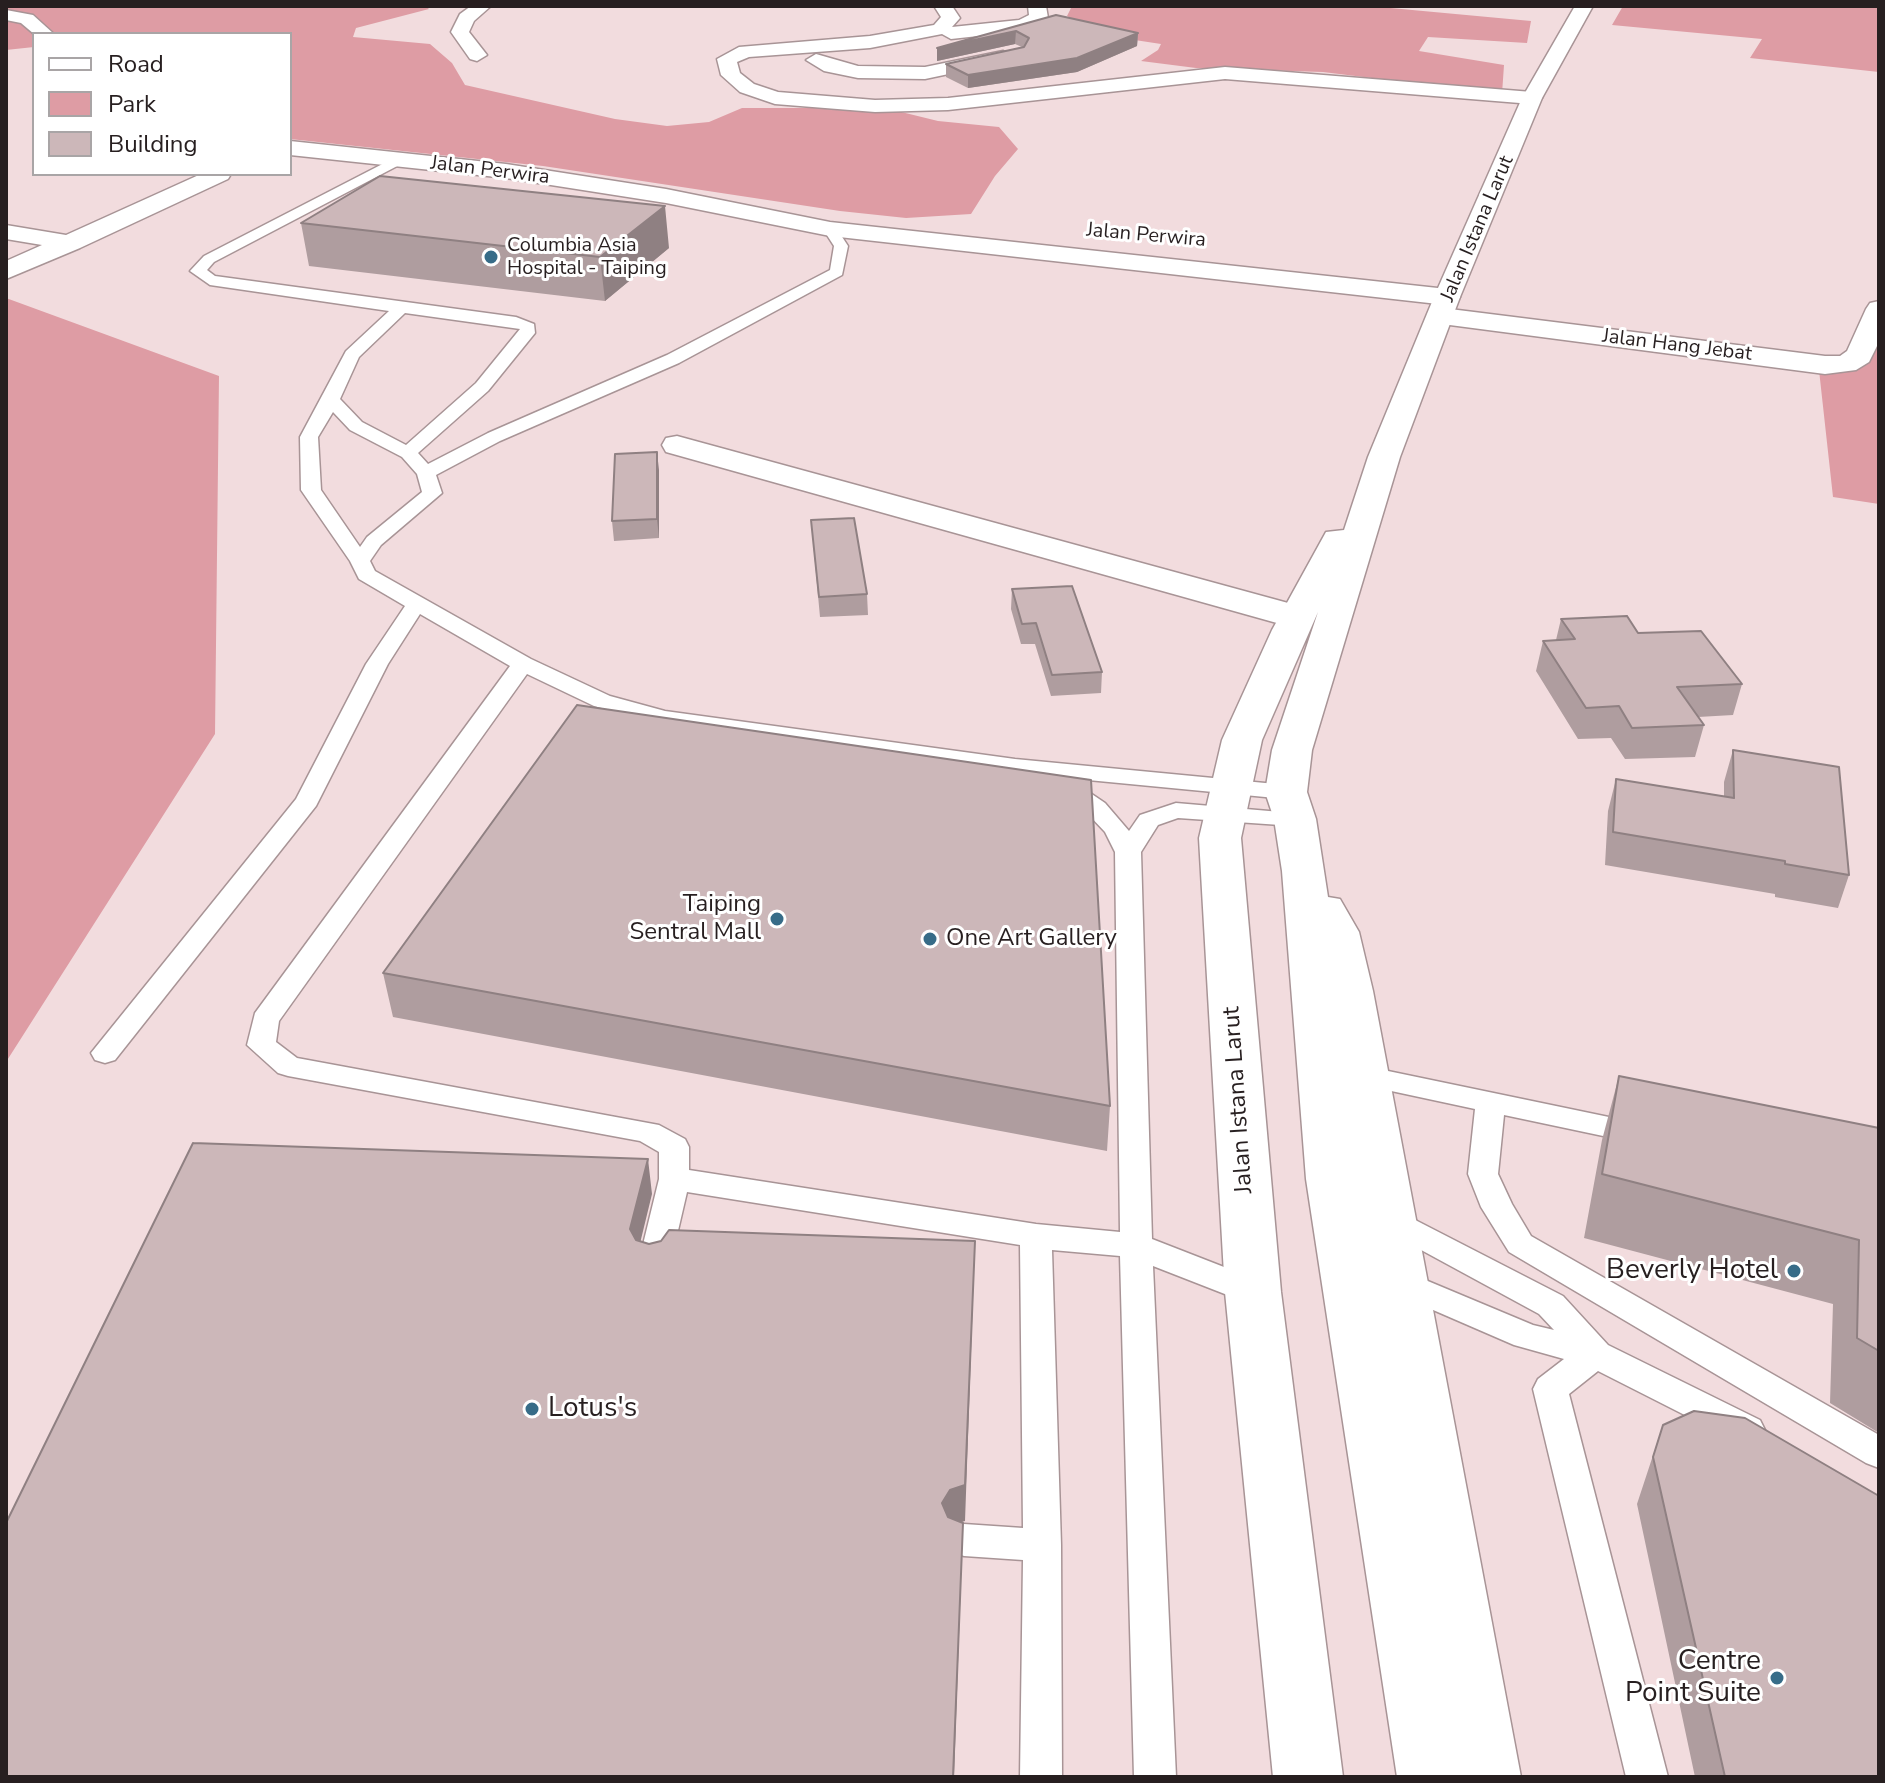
<!DOCTYPE html>
<html>
<head>
<meta charset="utf-8">
<style>
  body { margin:0 }
  #map { position:relative; width:1885px; height:1783px; overflow:hidden; background:#f2dcde; font-family:"Nunito Sans",sans-serif }
  canvas { display:block }
  .frame { position:absolute; inset:0; border:8px solid #271f20; pointer-events:none }
  .legend { position:absolute; left:32px; top:32px; width:260px; height:144px; box-sizing:border-box; background:#fff; border:2px solid #a9a5a6; margin:0; padding:10px 14px; list-style:none; font-size:24px; color:#271f20 }
  .legend li { display:flex; align-items:center; gap:16px; height:40px }
  .legend b { width:40px; border:2px solid #a9a5a6 }
</style>
</head>
<body>
<div id="map">
<canvas width="1885" height="1783"></canvas>
<div class="frame"></div>
<ul class="legend">
<li><b style="height:10px;background:#fff"></b>Road</li>
<li><b style="height:22px;background:#de9ca4"></b>Park</li>
<li><b style="height:22px;background:#ccb7b9"></b>Building</li>
</ul>
</div>
<script>
const ctx = document.querySelector('canvas').getContext('2d');
ctx.lineJoin = 'round';
function fillPath(path, color) { ctx.fillStyle = color; ctx.fill(path, 'evenodd'); }
const toPath = rows => new Path2D(rows.map(r => 'M' + r).join(''));
function stroke(path, color, width, dash) { ctx.strokeStyle = color; ctx.lineWidth = width; ctx.lineCap = dash ? 'butt' : 'round'; ctx.setLineDash(dash || []); ctx.stroke(path); }
function drawText(font, color, halo, rows, align = 'center') {
  ctx.font = font + ' "Nunito Sans",sans-serif'; ctx.lineWidth = 6; ctx.setLineDash([]); ctx.textBaseline = 'middle'; ctx.strokeStyle = halo; ctx.fillStyle = color; for (const [text, x, y, turn = 0] of rows) {
    ctx.save(); ctx.translate(x, y); ctx.rotate((+turn || 0) * Math.PI / 180); ctx.textAlign = isNaN(turn) ? turn : align; if (halo) ctx.strokeText(text, 0, 0); ctx.fillText(text, 0, 0); ctx.restore();
  }
}
fillPath(toPath([
  [6,6,426,6,429,9,356,28,353,37,430,44,452,63,465,85,615,119,667,126,709,122,742,108,885,108,938,121,999,127,1018,149,995,176,971,214,906,218,840,211,543,166,290,139,290,34,34,34,34,47,6,50],
  [1072,6,1369,6,1531,21,1527,43,1428,37,1419,51,1504,65,1502,94,1323,72,1196,68,1141,61,1158,50,1161,44,1102,35,1067,16],
  [1623,6,1879,6,1879,72,1750,58,1762,39,1612,25],
  [6,298,219,376,215,734,6,1062],
  [1879,330,1879,504,1833,497,1819,370,1842,372,1866,363]
]), '#de9ca4');
const service = toPath([
  [398,156,403,157,403,163,214,262,207,270,215,276,516,317,534,324,535,333,488,391,418,453,428,464,488,433,667,355,830,270,834,246,823,229,825,226,835,226,848,246,842,275,679,363,500,441,436,475,442,493,381,545,370,561,375,571,531,659,610,696,665,711,1015,759,1286,785,1295,787,1298,792,1295,797,1286,799,1015,773,664,725,594,706,527,674,279,1021,276,1042,297,1058,659,1125,685,1139,689,1147,689,1170,1036,1224,1120,1232,1115,852,1105,832,1087,813,1050,785,1053,780,1062,778,1071,780,1105,803,1129,831,1140,815,1176,803,1304,814,1307,819,1304,824,1295,826,1178,818,1158,825,1141,852,1152,1239,1265,1283,1269,1292,1265,1301,1253,1305,1153,1266,1176,1777,1134,1777,1120,1256,1052,1250,1061,1545,1062,1777,1020,1777,1023,1560,964,1556,951,1551,945,1540,951,1529,964,1524,1023,1528,1020,1245,687,1192,670,1265,665,1274,654,1277,643,1274,638,1265,659,1179,659,1152,640,1141,288,1076,278,1073,247,1045,255,1013,510,666,420,614,388,664,316,806,115,1060,105,1063,95,1060,91,1053,296,799,366,664,405,606,359,579,350,561,301,490,300,437,346,351,389,311,210,285,190,271,204,256,398,156],
  [405,313,520,329,476,383,406,445,362,422,340,399,359,357,405,313],
  [333,412,350,430,402,457,417,474,422,492,367,537,360,547,321,490,318,437,333,412],
  [1364,1066,1652,1126,1656,1133,1652,1140,1641,1144,1504,1115,1498,1174,1512,1204,1531,1236,1879,1435,1879,1468,1866,1463,1509,1252,1481,1207,1468,1174,1475,1109,1354,1083,1349,1076,1354,1069,1364,1066],
  [1388,1206,1563,1296,1608,1345,1760,1420,1765,1430,1760,1440,1747,1444,1734,1440,1598,1371,1569,1394,1668,1777,1626,1777,1533,1389,1538,1379,1564,1359,1514,1345,1387,1290,1383,1281,1387,1272,1399,1269,1533,1325,1554,1330,1539,1314,1377,1226,1372,1218,1377,1210,1388,1206]
]);
const minor = toPath([
  [471,6,491,6,474,21,469,32,487,55,477,61,470,59,451,32,460,14,471,6],
  [934,6,952,6,960,18,952,27,1019,20,1029,15,1028,6,1046,6,1048,18,1023,31,951,39,942,34,870,48,749,57,737,62,740,73,754,84,778,92,875,100,948,98,1225,67,1532,92,1542,98,1532,104,1225,79,948,110,875,112,775,104,740,92,721,75,717,59,739,47,870,36,934,25,941,17,934,6],
  [6,10,33,15,54,34,34,34,21,23,6,20,6,10],
  [1003,51,1013,57,1010,61,925,79,858,78,824,71,806,60,816,54,858,66,925,67,1003,51],
  [290,141,506,164,666,189,830,222,1447,289,1456,291,1460,297,1456,303,1447,305,830,236,666,203,506,178,290,155,290,141],
  [201,174,231,174,228,179,80,248,6,279,6,261,42,245,6,239,6,225,66,235,201,174],
  [1879,301,1879,342,1869,362,1856,370,1825,374,1442,324,1432,322,1428,316,1432,310,1442,308,1825,356,1840,356,1847,351,1866,309,1870,303,1879,301],
  [677,436,1310,609,1315,617,1310,625,1297,628,1284,625,666,452,662,445,666,438,677,436]
]);
const secondary = toPath([
  [1575,6,1593,6,1542,98,1460,297,1400,457,1312,750,1307,792,1316,819,1328,897,1340,899,1359,932,1373,991,1521,1777,1397,1777,1306,1179,1282,871,1274,819,1265,792,1272,750,1318,612,1262,740,1241,838,1281,1292,1343,1777,1273,1777,1225,1292,1199,838,1222,740,1272,630,1326,532,1344,530,1368,457,1434,297,1522,98,1575,6]
]);
stroke(service, '#a89496', 3);
stroke(minor, '#a89496', 3);
stroke(secondary, '#a89496', 3);
fillPath(service, '#fff');
fillPath(minor, '#fff');
fillPath(secondary, '#fff');
fillPath(toPath([
  [1056,15,1138,33,1137,46,1077,72,968,88,946,77,946,64,1022,47,1015,44,937,61,937,48],
  [301,223,669,248,605,301,309,266],
  [659,470,659,538,614,541,612,521],
  [811,520,867,594,868,615,820,617],
  [1012,589,1102,672,1101,693,1051,696,1035,644,1021,644,1011,609],
  [1561,619,1638,633,1742,684,1733,715,1698,717,1704,725,1695,757,1625,759,1611,738,1578,739,1536,671,1543,641,1556,640],
  [1733,750,1849,875,1838,908,1775,897,1775,894,1605,865,1608,811,1616,779,1724,796,1724,782],
  [383,973,1110,1106,1107,1151,393,1017],
  [1619,1076,1879,1128,1879,1433,1830,1403,1833,1304,1584,1238,1602,1140],
  [1663,1425,1879,1777,1695,1777,1637,1504]
]), '#af9d9f');
fillPath(toPath([
  [1016,31,1015,44,937,61,937,48],
  [1138,33,1137,46,1077,72,968,88,968,75],
  [665,206,669,248,605,301,600,257],
  [657,452,659,470,659,538,657,519],
  [648,1159,652,1194,635,1264,630,1229],
  [975,1241,965,1521,950,1526,942,1503],
  [963,1523,954,1777,953,1777]
]), '#8f8082');
const building = toPath([
  [1056,15,1138,33,1077,58,968,75,946,64,1024,47,1029,38,1016,31,937,48,1056,15],
  [380,176,665,206,600,257,301,223,380,176],
  [657,452,657,519,612,521,615,454,657,452],
  [854,518,867,594,819,597,811,520,854,518],
  [1072,586,1102,672,1052,675,1036,623,1022,624,1012,589,1072,586],
  [1627,616,1638,633,1701,631,1742,684,1677,687,1704,725,1632,728,1619,706,1586,708,1543,641,1575,639,1561,619,1627,616],
  [577,705,1091,780,1110,1106,383,973,577,705],
  [1733,750,1839,767,1849,875,1785,864,1785,861,1613,832,1616,779,1734,798,1733,750],
  [1619,1076,1879,1128,1879,1351,1857,1338,1859,1240,1602,1174,1619,1076],
  [193,1143,648,1159,630,1229,636,1240,649,1244,661,1241,669,1230,975,1241,965,1485,950,1490,942,1503,948,1517,963,1523,953,1777,6,1777,6,1523,193,1143],
  [1694,1411,1745,1418,1879,1496,1879,1777,1725,1777,1653,1457,1663,1425,1694,1411]
]);
fillPath(building, '#ccb7b9');
stroke(building, '#8f8082', 2);
for (const [x, y, r, color] of [
  [491,257,8,"#376c88"],
  [777,919,8,"#376c88"],
  [930,939,8,"#376c88"],
  [1794,1271,8,"#376c88"],
  [532,1409,8,"#376c88"],
  [1777,1678,8,"#376c88"]
]) { const dot = new Path2D(); dot.arc(x, y, r, 0, 2 * Math.PI); ctx.fillStyle = color; ctx.fill(dot); stroke(dot, '#fff', 3); }
drawText('20px', '#271f20', '#fff', [
  ["Jalan Perwira",490,171,7],
  ["Jalan Istana Larut",1478,229,-67],
  ["Jalan Perwira",1146,236,5],
  ["Jalan Hang Jebat",1677,346,7]
]);
drawText('20px', '#271f20', '#fff', [
  ["Columbia Asia",507,246],
  ["Hospital - Taiping",507,269]
], 'left');
drawText('24px', '#271f20', '#fff', [
  ["Taiping",761,905],
  ["Sentral Mall",761,933],
  ["One Art Gallery",946,939,"left"]
], 'right');
drawText('24px', '#271f20', '#fff', [
  ["Jalan Istana Larut",1239,1100,-94]
]);
drawText('28px', '#271f20', '#fff', [
  ["Beverly Hotel",1778,1271],
  ["Lotus's",548,1409,"left"],
  ["Centre",1761,1662],
  ["Point Suite",1761,1694]
], 'right');
</script>
</body>
</html>
